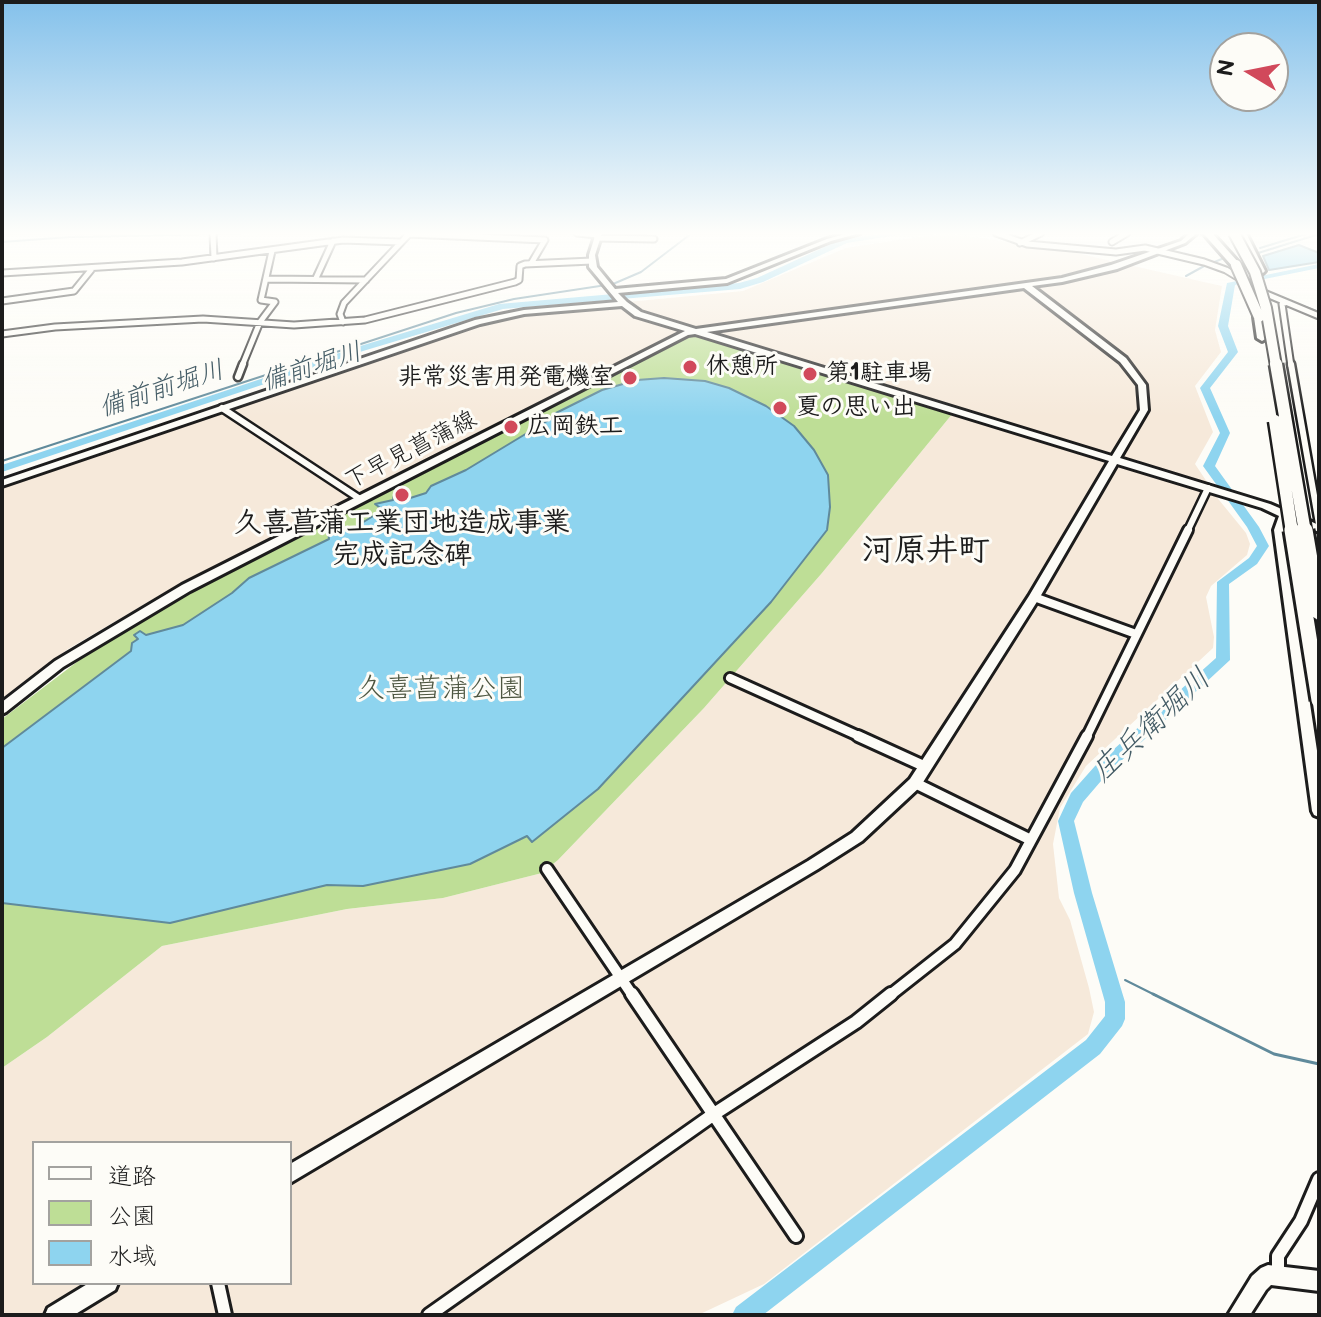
<!DOCTYPE html>
<html>
<head>
<meta charset="utf-8">
<style>
  body { margin:0 }
  #map { position:relative; width:1321px; height:1317px; overflow:hidden; background:#fdfcf7; font-family:"Balsamiq Sans","Klee One",sans-serif }
  canvas { display:block }
  .frame { position:absolute; inset:0; border:4px solid #1c1c1c; pointer-events:none }
  .legend { position:absolute; left:32px; top:1141px; width:260px; height:144px; box-sizing:border-box; background:#fdfcf7; border:2px solid #a3a29f; margin:0; padding:10px 14px; list-style:none; font-size:24px; color:#1c1c1c }
  .legend li { display:flex; align-items:center; gap:16px; height:40px }
  .legend b { width:40px; border:2px solid #a3a29f }
  .north { position:absolute; left:1209px; top:32px; width:80px; height:80px; box-sizing:border-box; background:#fdfcf7; border:2px solid #a3a29f; border-radius:50%; rotate:280deg; font-size:22px; font-weight:700; line-height:32px; text-align:center; color:#1c1c1c }
  .north::after { content:''; display:block; margin:auto; width:28px; height:36px; background:#d1495b; clip-path:polygon(50% 0,100% 100%,50% 72%,0 100%) }
</style>
</head>
<body>
<div id="map">
<canvas width="1321" height="1317"></canvas>
<div class="frame"></div>
<ul class="legend">
<li><b style="height:10px;background:#fdfcf7"></b>道路</li>
<li><b style="height:22px;background:#bede96"></b>公園</li>
<li><b style="height:22px;background:#8ed4ef"></b>水域</li>
</ul>
<div class="north">N</div>
</div>
<script>
const ctx = document.querySelector('canvas').getContext('2d');
ctx.lineJoin = 'round';
function fillPath(path, color) { ctx.fillStyle = color; ctx.fill(path, 'evenodd'); }
const toPath = rows => new Path2D(rows.map(r => 'M' + r).join(''));
function stroke(path, color, width, dash) { ctx.strokeStyle = color; ctx.lineWidth = width; ctx.lineCap = dash ? 'butt' : 'round'; ctx.setLineDash(dash || []); ctx.stroke(path); }
function drawText(font, color, halo, rows, align = 'center') {
  ctx.font = font + ' "Balsamiq Sans","Klee One",sans-serif'; ctx.lineWidth = 6; ctx.setLineDash([]); ctx.textBaseline = 'middle'; ctx.strokeStyle = halo; ctx.fillStyle = color; for (const [text, x, y, turn = 0] of rows) {
    ctx.save(); ctx.translate(x, y); ctx.rotate((+turn || 0) * Math.PI / 180); ctx.textAlign = isNaN(turn) ? turn : align; if (halo) ctx.strokeText(text, 0, 0); ctx.fillText(text, 0, 0); ctx.restore();
  }
}
fillPath(toPath([
  [945,233,1065,250,1115,262,1041,280,693,327,640,312,627,302,743,291,846,248],
  [1129,265,1222,286,1215,330,1221,352,1195,386,1213,432,1195,464,1209,485,714,335,716,330,1048,285],
  [616,307,677,329,677,333,162,594,68,649,2,699,2,486,473,326,521,315],
  [953,413,1215,495,1246,533,1250,544,1247,555,1211,586,1206,597,1214,637,1213,648,1086,766,1060,808,1053,844,1059,898,1070,920,1089,988,1094,1012,1088,1034,764,1284,698,1315,2,1315,2,1068,47,1037,162,946,347,909,443,898,542,873,558,860,704,708,822,573],
  [34,1143,290,1143,290,1283,34,1283]
]), '#f6e9da');
fillPath(toPath([
  [697,335,953,413,822,573,704,708,558,860,542,873,443,898,347,909,162,946,47,1037,2,1068,2,719,90,652,166,606,691,336]
]), '#bede96');
const water = toPath([
  [1299,245,1319,253,1319,262,1269,270,1263,256,1299,245],
  [664,378,705,381,729,388,766,406,794,426,814,450,828,475,830,507,827,530,771,602,598,789,532,842,527,836,470,864,363,886,327,885,170,923,2,903,2,748,131,651,132,643,138,639,134,635,140,631,146,635,183,625,232,593,249,578,329,539,328,531,352,529,383,510,375,504,393,500,394,495,404,500,426,493,431,486,466,470,552,418,554,414,602,390,637,380,664,378]
]);
fillPath(water, '#8ed4ef');
stroke(water, '#608a9b', 2);
stroke(toPath([
  [567,233,577,235],
  [604,236,619,233],
  [2,242,70,237,273,233],
  [1260,248,1309,233],
  [1255,254,1319,234],
  [1212,263,1224,258],
  [1186,276,1206,265],
  [1279,297,1319,312],
  [2,461,456,313,514,299,613,284,641,272,692,233],
  [1106,970,1112,973],
  [1125,980,1157,996]
]), '#608a9b', 2);
stroke(toPath([
  [1153,994,1274,1054,1319,1064]
]), '#608a9b', 3);
fillPath(toPath([
  [887,233,910,233,847,243,763,282,740,289,503,309,363,351,2,472,2,465,357,347,499,304,739,283,757,278,842,239,887,233],
  [1319,264,1319,268,1235,285,1228,326,1238,352,1210,388,1230,433,1215,466,1259,527,1269,546,1257,564,1229,584,1230,660,1107,774,1083,802,1074,821,1092,893,1125,1002,1125,1019,1122,1026,1100,1054,763,1315,732,1315,736,1307,1086,1040,1105,1016,1105,1002,1074,893,1058,821,1071,793,1095,766,1216,658,1217,582,1249,558,1257,546,1247,527,1203,466,1220,433,1200,388,1228,352,1218,326,1227,283,1319,264]
]), '#8ed4ef');
const streetFar4 = toPath([
  [213,233,214,258],
  [577,233,598,235],
  [996,233,1027,244,1116,252,1145,248,1204,262,1226,270,1264,293,1319,316],
  [597,238,654,239],
  [1112,242,1127,233],
  [1020,243,1041,233],
  [2,273,182,262,343,240,401,242],
  [316,278,333,241],
  [267,279,366,280],
  [2,301,74,291,91,270],
  [1285,303,1282,304,1291,366],
  [343,322,340,314,344,303,409,234,545,240,532,262],
  [2,334,55,327,203,319,294,325,365,320,515,282,519,280,520,266,525,264,592,261],
  [242,366,260,322,275,302,261,300,272,251]
]);
const streetFar3 = toPath([
  [1291,364,1319,524],
  [238,377,243,364],
  [222,408,360,499],
  [1187,532,1208,488]
]);
const streetFar2 = toPath([
  [1034,597,1136,634],
  [730,678,863,738],
  [1086,738,1188,530]
]);
const streetFar1 = toPath([
  [858,736,926,767],
  [915,783,1031,840],
  [547,869,633,996],
  [889,996,955,944,1015,870,1087,736]
]);
const street = toPath([
  [632,994,796,1236],
  [1278,1275,1278,1256,1301,1221,1319,1179],
  [218,1283,225,1315],
  [429,1315,714,1114,856,1022,891,994]
]);
const secondary = toPath([
  [596,233,602,233,595,255,597,267,615,289,726,279,827,239,849,233,860,233,831,241,727,283,618,293,627,302,641,312,696,329,1062,278,1111,265,1181,241,1190,233,1197,233,1185,243,1117,269,1062,282,1032,286,1126,358,1146,385,1148,410,1120,458,1270,504,1319,525,1319,532,1288,519,1284,530,1319,764,1319,817,1314,815,1312,811,1274,530,1279,516,1262,508,1117,464,1040,597,920,787,862,841,818,869,290,1183,290,1164,808,861,852,833,910,779,1029,596,1109,461,695,334,688,335,190,591,63,667,6,712,2,714,2,702,55,661,182,585,685,331,635,316,622,306,524,314,480,324,2,486,2,480,475,320,524,310,618,302,589,267,589,255,596,233],
  [1024,288,1120,362,1138,385,1140,410,1112,456,707,332,1024,288],
  [1268,1265,1319,1271,1319,1291,1271,1285,1266,1290,1250,1315,1228,1315,1252,1276,1261,1268,1268,1265],
  [89,1283,118,1283,115,1290,74,1315,45,1315,48,1308,89,1283]
]);
const highway = toPath([
  [1203,233,1212,233,1239,263,1239,267,1233,267,1203,233],
  [1237,233,1246,233,1265,271,1263,273,1255,271,1237,233],
  [1259,314,1264,317,1267,338,1262,341,1257,338,1254,317,1259,314]
]);
stroke(streetFar4, '#1c1c1c', 9);
stroke(streetFar3, '#1c1c1c', 11);
stroke(streetFar2, '#1c1c1c', 14);
stroke(streetFar1, '#1c1c1c', 16);
stroke(street, '#1c1c1c', 18);
stroke(secondary, '#1c1c1c', 6);
stroke(highway, '#1c1c1c', 6);
stroke(streetFar4, '#fdfcf7', 5);
stroke(streetFar3, '#fdfcf7', 6);
stroke(streetFar2, '#fdfcf7', 8);
stroke(streetFar1, '#fdfcf7', 10);
stroke(street, '#fdfcf7', 12);
fillPath(secondary, '#fdfcf7');
fillPath(highway, '#fdfcf7');
const highwayBridgeFar2 = toPath([
  [1234,233,1255,272,1266,308,1276,366],
  [1236,265,1259,317]
]);
const highwayBridgeFar1 = toPath([
  [1276,364,1305,532],
  [1275,421,1292,532]
]);
const highwayBridge = toPath([
  [1292,530,1319,700],
  [1305,530,1319,612]
]);
stroke(highwayBridgeFar2, '#1c1c1c', 14, []);
stroke(highwayBridgeFar1, '#1c1c1c', 17, []);
stroke(highwayBridge, '#1c1c1c', 21, []);
stroke(highwayBridgeFar2, '#fdfcf7', 10);
stroke(highwayBridgeFar1, '#fdfcf7', 12);
stroke(highwayBridge, '#fdfcf7', 15);
const sky = ctx.createLinearGradient(0, 0, 0, 417);
sky.addColorStop(0, '#84c1eb');
sky.addColorStop(0.56, '#fefefb');
sky.addColorStop(1, '#fefefb00');
ctx.fillStyle = sky;
ctx.fillRect(0, 0, 1321, 417);
for (const [x, y, r, color] of [
  [690,367,8,"#d1495b"],
  [810,374,8,"#d1495b"],
  [630,378,8,"#d1495b"],
  [780,408,8,"#d1495b"],
  [511,427,8,"#d1495b"],
  [402,495,8,"#d1495b"]
]) { const dot = new Path2D(); dot.arc(x, y, r, 0, 2 * Math.PI); ctx.fillStyle = color; ctx.fill(dot); stroke(dot, '#fdfcf7', 3); }
drawText('bold 24px', '#1c1c1c', '#fdfcf7', [
  ["休憩所",706,367],
  ["第1駐車場",826,374],
  ["非常災害用発電機室",614,378,"right"],
  ["夏の思い出",796,408],
  ["広岡鉄工",527,427]
], 'left');
drawText('24px', '#1c1c1c', '#fdfcf7', [
  ["下早見菖蒲線",411,451,-27]
]);
drawText('italic 26px', '#445c66', '#fdfcf7', [
  ["備前堀川",312,368,-18],
  ["備前前堀川",162,390,-18]
]);
drawText('bold 28px', '#1c1c1c', '#fdfcf7', [
  ["久喜菖蒲工業団地造成事業",402,524],
  ["完成記念碑",402,556]
]);
drawText('28px', '#4d5641', '#fdfcf7', [
  ["久喜菖蒲公園",441,690]
]);
drawText('italic 30px', '#445c66', '#fdfcf7', [
  ["庄兵衛堀川",1152,726,-43]
]);
drawText('bold 32px', '#1c1c1c', '#fdfcf7', [
  ["河原井町",926,552]
]);
</script>
</body>
</html>
